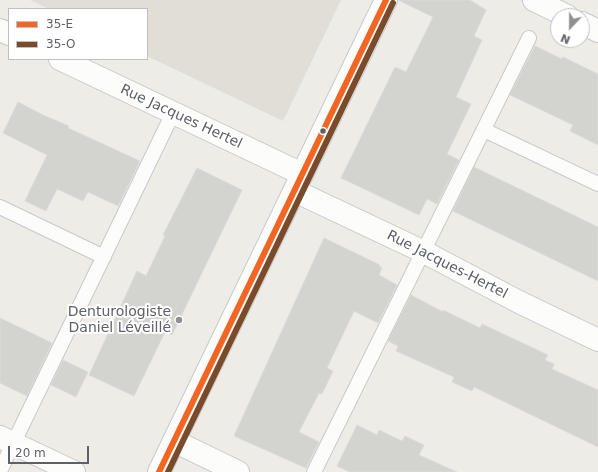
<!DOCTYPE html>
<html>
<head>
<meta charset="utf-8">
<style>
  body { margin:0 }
  #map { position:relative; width:598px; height:472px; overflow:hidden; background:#edece7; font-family:"DejaVu Sans",sans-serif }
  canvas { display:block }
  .legend { position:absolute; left:8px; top:8px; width:140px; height:52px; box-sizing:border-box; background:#fff; border:1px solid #bebfc1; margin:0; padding:5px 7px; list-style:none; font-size:12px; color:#5d6065 }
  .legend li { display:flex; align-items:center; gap:8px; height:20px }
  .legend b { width:20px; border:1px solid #bebfc1 }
  .north { position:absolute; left:550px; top:8px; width:40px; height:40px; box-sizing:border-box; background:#fff; border:1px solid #bebfc1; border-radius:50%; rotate:202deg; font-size:11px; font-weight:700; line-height:16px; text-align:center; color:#5d6065 }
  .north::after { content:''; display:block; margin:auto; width:14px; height:18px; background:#8f9192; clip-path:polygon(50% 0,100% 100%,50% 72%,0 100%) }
  .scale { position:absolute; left:8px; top:446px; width:81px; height:18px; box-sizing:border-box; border:2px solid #5d6065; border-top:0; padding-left:5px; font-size:12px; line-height:14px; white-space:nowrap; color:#5d6065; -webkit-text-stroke:3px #fff; paint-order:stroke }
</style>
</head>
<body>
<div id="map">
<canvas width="598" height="472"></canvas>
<ul class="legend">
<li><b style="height:5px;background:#f26522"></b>35-E</li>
<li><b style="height:5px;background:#7a4b2a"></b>35-O</li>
</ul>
<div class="north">N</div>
<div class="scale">20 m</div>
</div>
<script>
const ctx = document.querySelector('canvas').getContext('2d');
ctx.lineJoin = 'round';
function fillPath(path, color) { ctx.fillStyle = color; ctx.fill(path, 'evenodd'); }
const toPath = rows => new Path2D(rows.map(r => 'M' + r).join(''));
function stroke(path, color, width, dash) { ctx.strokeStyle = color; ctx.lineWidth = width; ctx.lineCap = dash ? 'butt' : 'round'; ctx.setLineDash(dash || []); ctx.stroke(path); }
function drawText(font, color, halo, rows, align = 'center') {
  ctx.font = font + ' "DejaVu Sans",sans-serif'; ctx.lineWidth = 4; ctx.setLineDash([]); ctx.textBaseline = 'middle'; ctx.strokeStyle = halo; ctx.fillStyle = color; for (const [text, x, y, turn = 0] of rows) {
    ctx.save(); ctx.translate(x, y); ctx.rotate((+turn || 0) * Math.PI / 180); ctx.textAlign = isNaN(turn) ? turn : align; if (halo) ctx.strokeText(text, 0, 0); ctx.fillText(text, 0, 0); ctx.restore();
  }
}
fillPath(toPath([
  [30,0,341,0,283,121,147,56,147,9,49,9]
]), '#e0ded7');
const building = toPath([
  [398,0,470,0,486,10,474,36,482,40,456,97,471,104,447,154,459,160,437,204,427,199,419,215,341,178,395,67,406,72,433,17,398,0],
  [535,46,562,59,563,57,598,74,598,145,570,131,573,125,510,95,535,46],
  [18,102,43,115,69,126,68,128,140,161,118,206,88,192,83,201,57,189,46,211,25,201,47,155,3,133,18,102],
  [474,167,598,227,598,281,453,211,474,167],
  [197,168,242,190,172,335,165,332,134,396,89,375,137,271,146,276,165,236,163,235,197,168],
  [324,238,380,265,379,266,382,268,379,275,397,285,378,323,354,311,327,368,333,371,322,394,319,393,299,432,319,442,306,468,234,436,324,238],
  [411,295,443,312,443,310,480,328,482,324,548,355,545,360,554,364,552,369,598,390,598,447,474,387,472,391,452,382,454,377,396,351,398,346,388,341,411,295],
  [0,318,52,343,27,396,0,383,0,318],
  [63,360,88,372,76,397,51,385,63,360],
  [357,425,377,435,379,430,402,441,405,436,424,445,419,455,457,472,350,472,337,466,357,425]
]);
fillPath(building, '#d3d3d0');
stroke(building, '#dcdbd6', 1);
const lane = toPath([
  [484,130,598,184],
  [0,207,104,257],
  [0,471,173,113],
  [314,472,529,38]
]);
const street = toPath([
  [534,0,567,16],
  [582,23,598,31],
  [0,30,9,34],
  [60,59,302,174],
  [295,191,424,252,519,302,598,340],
  [0,437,74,472],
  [174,441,238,472],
  [159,472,386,0]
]);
stroke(lane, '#c9c9c9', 16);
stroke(street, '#c9c9c9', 24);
stroke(lane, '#fcfcfb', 14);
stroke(street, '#fcfcfb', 22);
stroke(toPath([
  [159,472,386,0]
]), '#f26522', 6);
stroke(toPath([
  [168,472,393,3]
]), '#7a4b2a', 6);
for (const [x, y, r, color] of [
  [323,131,3.5,"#5d6065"],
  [179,320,4,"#8f9192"]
]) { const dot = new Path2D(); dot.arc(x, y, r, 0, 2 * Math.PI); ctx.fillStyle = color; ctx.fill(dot); stroke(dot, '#fff', 1.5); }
drawText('14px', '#5d6065', '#fff', [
  ["Rue Jacques Hertel",181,117,25],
  ["Rue Jacques-Hertel",447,265,27]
]);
drawText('14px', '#5d6065', '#fff', [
  ["Denturologiste",171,312],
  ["Daniel Léveillé",171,328]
], 'right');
</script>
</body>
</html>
